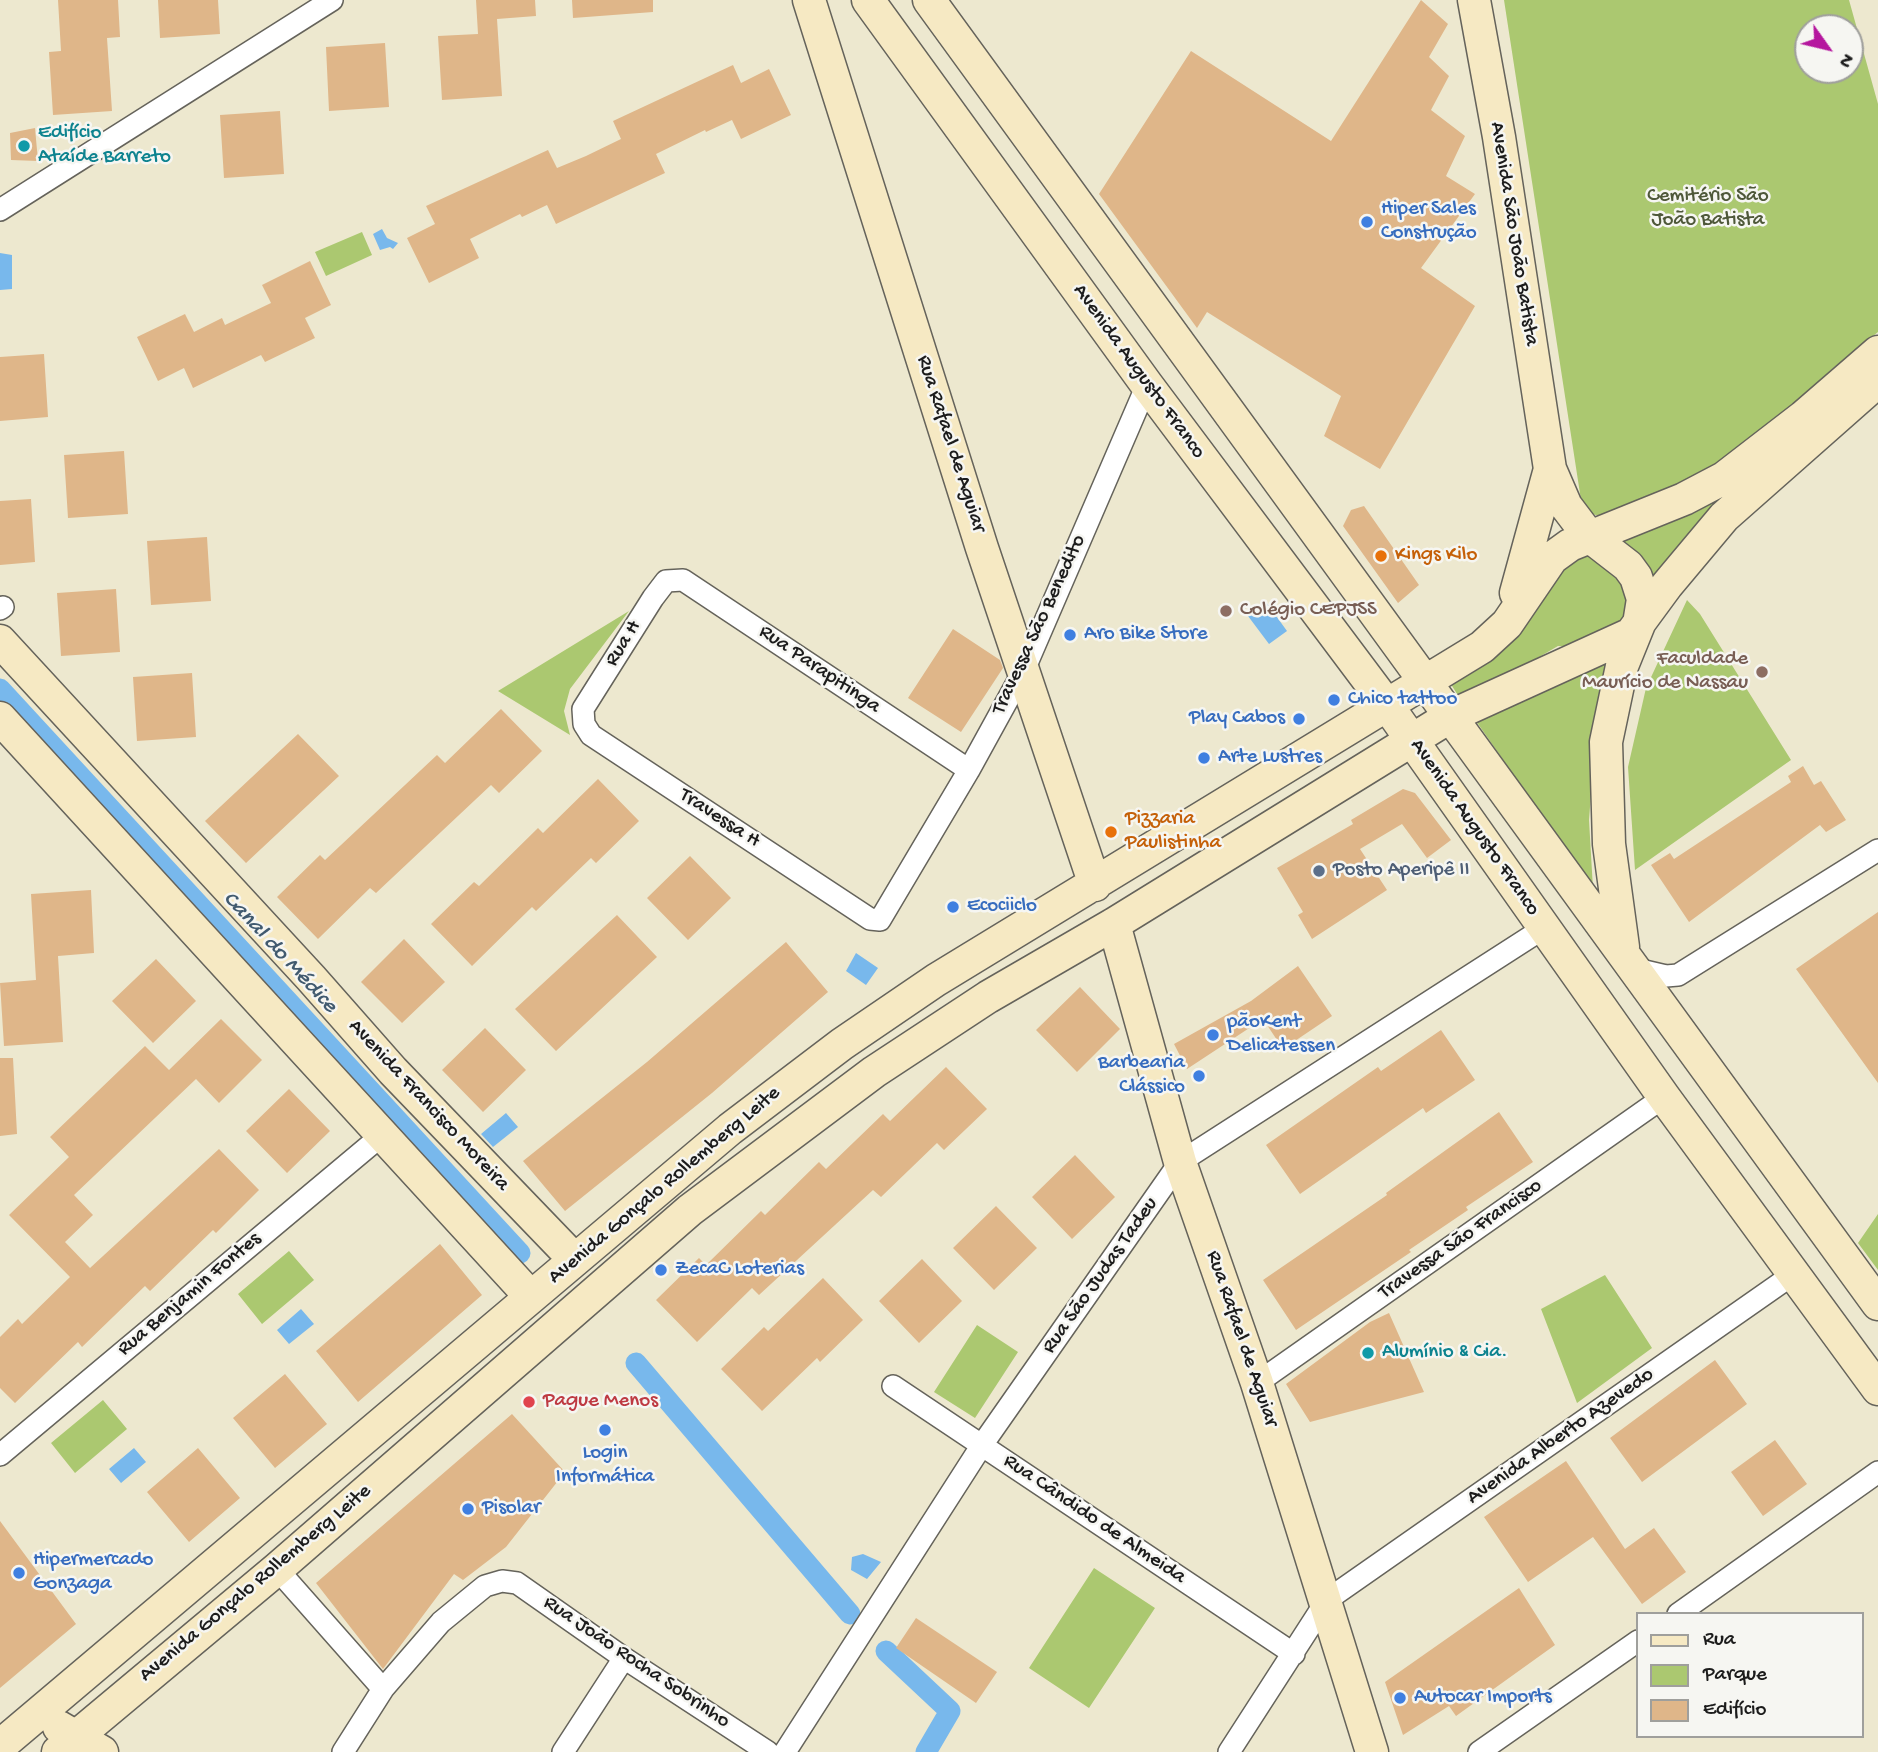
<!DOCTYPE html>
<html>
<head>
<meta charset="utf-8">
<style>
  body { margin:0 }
  #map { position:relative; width:1878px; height:1752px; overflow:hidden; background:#ede8cf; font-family:"Gochi Hand",sans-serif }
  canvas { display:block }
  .legend { position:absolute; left:1636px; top:1612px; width:228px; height:126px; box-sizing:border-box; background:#f6f6f2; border:2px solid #9f9f9c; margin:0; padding:9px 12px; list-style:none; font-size:21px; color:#1c1c1c }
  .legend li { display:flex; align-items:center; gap:14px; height:35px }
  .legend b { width:35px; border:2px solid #9f9f9c }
  .north { position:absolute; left:1794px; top:14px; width:70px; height:70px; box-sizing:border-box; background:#f6f6f2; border:2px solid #9f9f9c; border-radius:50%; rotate:124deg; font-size:19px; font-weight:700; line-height:28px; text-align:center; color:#1c1c1c }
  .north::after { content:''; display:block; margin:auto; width:24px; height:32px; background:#b5179e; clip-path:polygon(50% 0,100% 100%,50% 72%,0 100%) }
</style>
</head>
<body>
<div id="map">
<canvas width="1878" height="1752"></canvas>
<ul class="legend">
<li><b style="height:9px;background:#f6e9c3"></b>Rua</li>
<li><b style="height:19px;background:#abc870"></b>Parque</li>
<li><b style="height:19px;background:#dfb689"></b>Edifício</li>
</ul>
<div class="north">N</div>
</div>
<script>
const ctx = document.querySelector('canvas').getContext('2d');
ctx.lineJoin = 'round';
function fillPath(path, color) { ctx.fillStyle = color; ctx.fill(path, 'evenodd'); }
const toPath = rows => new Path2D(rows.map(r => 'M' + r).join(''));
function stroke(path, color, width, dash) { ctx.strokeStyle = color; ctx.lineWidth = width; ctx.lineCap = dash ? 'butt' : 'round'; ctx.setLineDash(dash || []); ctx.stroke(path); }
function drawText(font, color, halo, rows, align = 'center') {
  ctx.font = font + ' "Gochi Hand",sans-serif'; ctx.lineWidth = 5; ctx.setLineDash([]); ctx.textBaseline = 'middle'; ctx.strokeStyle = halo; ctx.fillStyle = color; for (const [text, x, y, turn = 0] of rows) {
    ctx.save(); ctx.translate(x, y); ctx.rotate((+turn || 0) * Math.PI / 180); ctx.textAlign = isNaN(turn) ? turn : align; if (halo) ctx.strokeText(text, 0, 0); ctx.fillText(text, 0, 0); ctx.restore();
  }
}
fillPath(toPath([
  [1504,0,1849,0,1878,104,1878,332,1832,369,1779,424,1722,467,1603,516,1583,513],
  [1808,28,1850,28,1850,70,1808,70],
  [362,232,372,255,326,276,315,252],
  [1732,487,1652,586,1606,539],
  [1581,556,1594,556,1611,563,1630,590,1625,625,1576,647,1558,646,1462,702,1449,681,1550,576],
  [1687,600,1700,614,1791,760,1635,870,1628,767,1646,688],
  [629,611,570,689,564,711,570,735,498,691],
  [1618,653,1596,728,1589,820,1593,889,1476,721],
  [1878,1214,1878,1270,1858,1243],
  [289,1251,314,1280,262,1324,238,1294],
  [1605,1275,1652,1348,1577,1403,1541,1309],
  [977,1325,1018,1352,975,1418,934,1392],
  [103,1400,127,1429,75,1473,51,1443],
  [1094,1568,1155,1608,1089,1708,1029,1668]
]), '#abc870');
fillPath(toPath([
  [382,229,387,238,398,243,393,249,390,247,380,250,373,234],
  [0,253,12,255,12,289,0,290],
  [1266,602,1287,631,1269,644,1248,616],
  [856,953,878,968,866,985,846,971],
  [506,1113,518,1127,493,1147,481,1134],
  [301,1309,314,1324,289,1344,277,1330],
  [134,1448,146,1462,121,1483,109,1469],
  [863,1554,881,1562,867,1579,851,1570,852,1557]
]), '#78b8ec');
stroke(toPath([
  [0,689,520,1253],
  [636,1363,850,1614],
  [886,1651,950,1711,926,1752]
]), '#78b8ec', 21);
fillPath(toPath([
  [58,0,118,0,120,37,107,38,112,111,53,115,49,52,61,51],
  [158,0,218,0,220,34,160,38],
  [476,0,535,0,536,16,497,19,502,96,442,100,438,36,478,34],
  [572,0,653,0,653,12,573,18],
  [1421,0,1448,24,1429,57,1449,76,1431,110,1465,136,1446,176,1475,194,1421,268,1475,306,1380,469,1324,436,1341,396,1207,312,1197,328,1099,194,1191,51,1331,141],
  [385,43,389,107,329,111,326,47],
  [733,65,741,83,769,69,791,115,741,139,732,120,706,132,705,130,656,154,665,173,556,224,547,205,522,217,520,214,470,239,479,258,429,283,407,238,435,224,426,206,548,150,557,168,586,156,621,139,613,121],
  [280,111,284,174,224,178,220,115],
  [35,128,38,161,11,160,10,133],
  [310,261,331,305,305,318,315,338,265,362,261,355,193,388,184,368,158,381,137,337,185,314,194,332,222,318,225,325,271,303,262,285],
  [44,354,48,417,0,421,0,357],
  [124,451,128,514,68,518,64,455],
  [31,499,35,562,0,565,0,501],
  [1364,506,1419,585,1398,603,1343,526,1351,510],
  [207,537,211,601,151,605,147,541],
  [116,589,120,652,61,656,57,593],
  [953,629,1000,660,1003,668,961,732,908,698],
  [192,673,196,737,137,741,133,677],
  [501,709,542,751,499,793,491,785,376,893,370,888,318,939,277,897,320,855,325,860,437,755,445,763],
  [298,734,339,776,246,863,205,821],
  [1803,766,1814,785,1821,781,1846,820,1826,832,1820,825,1689,922,1651,865,1670,853,1674,859,1791,782,1788,776],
  [598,779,639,821,596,863,591,858,536,911,532,907,472,966,431,924,474,882,479,886,538,828,543,833],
  [1403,789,1415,793,1451,840,1427,858,1402,824,1360,849,1387,890,1312,939,1298,915,1303,912,1277,868,1353,824,1351,820],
  [690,856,731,898,688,940,647,898],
  [91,890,94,953,58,956,63,1042,4,1046,0,983,36,980,31,894],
  [1878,912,1878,1083,1796,969],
  [617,915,657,957,556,1051,515,1009],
  [404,939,445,982,402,1023,361,982],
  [786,942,828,992,712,1093,565,1211,523,1161,647,1062],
  [156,959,196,1001,153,1043,112,1001],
  [1298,966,1332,1016,1283,1049,1263,1019,1187,1069,1174,1044,1251,1001],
  [1080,987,1120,1029,1077,1072,1036,1030],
  [221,1019,262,1060,219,1103,196,1079,74,1195,93,1215,65,1242,90,1268,219,1149,259,1190,216,1233,213,1230,150,1291,145,1286,82,1347,78,1342,15,1403,0,1388,0,1337,18,1319,22,1324,70,1277,9,1215,69,1157,50,1137,145,1046,169,1070],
  [485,1028,526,1070,483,1112,442,1070],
  [1441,1030,1475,1080,1426,1113,1423,1108,1300,1194,1266,1145,1378,1067,1381,1071],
  [0,1058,13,1058,17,1134,0,1136],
  [946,1067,987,1109,944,1150,937,1143,881,1197,873,1190,759,1295,752,1288,697,1342,656,1300,699,1258,706,1265,761,1211,765,1215,819,1162,826,1169,883,1114,890,1121],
  [289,1089,330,1131,287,1173,246,1131],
  [1499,1112,1533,1162,1466,1207,1468,1210,1409,1250,1411,1252,1296,1330,1263,1280,1387,1195,1386,1193],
  [1075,1155,1115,1197,1072,1239,1032,1197],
  [996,1206,1037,1248,994,1290,953,1248],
  [440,1244,482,1295,358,1402,316,1351],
  [922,1259,962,1301,919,1343,879,1301],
  [823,1278,863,1320,820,1362,817,1358,762,1411,721,1369,764,1327,768,1331],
  [1389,1313,1424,1392,1310,1422,1286,1384,1370,1322],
  [1715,1360,1747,1404,1642,1482,1610,1438],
  [285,1374,327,1424,275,1468,233,1418],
  [512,1414,565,1472,506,1547,463,1580,454,1574,383,1669,316,1583],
  [1775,1440,1807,1484,1763,1516,1731,1472],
  [198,1448,240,1498,189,1542,147,1492],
  [1566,1461,1625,1549,1654,1528,1686,1572,1642,1604,1593,1537,1528,1582,1484,1517],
  [0,1521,76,1624,0,1688],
  [1519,1588,1555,1645,1456,1716,1449,1706,1403,1735,1385,1682],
  [916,1618,997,1672,976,1703,896,1648]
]), '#dfb689');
const street = toPath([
  [0,210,332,0],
  [0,609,3,607],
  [969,770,683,580,666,581,653,598,583,709,584,724,591,735,870,919,880,920,969,770,1024,670,1147,385],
  [1636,969,1666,976,1678,975,1878,850],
  [1257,1383,1664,1097],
  [893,1386,1294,1654],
  [0,1455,381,1136],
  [277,1569,383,1689],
  [1678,1614,1878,1472],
  [343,1752,383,1689,441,1622,485,1586,502,1581,517,1583,624,1658,768,1752],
  [563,1752,624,1658],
  [785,1752,982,1445,1180,1162,1544,928],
  [1229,1752,1327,1600,1795,1273],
  [1479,1752,1638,1641]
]);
const secondary = toPath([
  [809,0,982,548,1095,885],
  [868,0,1147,385,1387,705,1664,1097,1878,1389],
  [929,0,1878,1304],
  [1474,0,1499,137,1550,469,1566,506,1588,535,1628,566,1636,577,1643,599,1639,624,1622,666,1606,742,1609,844,1623,947],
  [1516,593,1550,469],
  [0,641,311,978,393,1071,574,1259],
  [0,718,531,1297],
  [1114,924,1180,1162,1257,1383,1372,1752],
  [59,1727,102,1752],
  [0,1746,730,1129,842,1044,936,980,1482,647,1507,624,1552,558,1570,545,1684,499,1724,478,1803,417,1878,352],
  [58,1752,277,1569,690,1210,874,1072,988,997,1114,924,1451,716,1631,634,1667,585,1724,517,1878,381]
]);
stroke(street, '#65635b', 24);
stroke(secondary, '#65635b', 35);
stroke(street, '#fff', 21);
stroke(secondary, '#f6e9c3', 32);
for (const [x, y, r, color] of [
  [24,146,7,"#0f9aa8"],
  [1367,222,7,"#3f7fe0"],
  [1381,556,7,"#e8710a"],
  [1226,611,7,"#8d6e63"],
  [1070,635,7,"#3f7fe0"],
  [1762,672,7,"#8d6e63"],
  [1334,700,7,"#3f7fe0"],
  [1299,719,7,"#3f7fe0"],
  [1204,758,7,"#3f7fe0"],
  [1111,832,7,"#e8710a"],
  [1319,871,7,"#5c6f8a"],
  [953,907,7,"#3f7fe0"],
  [1213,1035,7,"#3f7fe0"],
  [1199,1076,7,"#3f7fe0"],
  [661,1270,7,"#3f7fe0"],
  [1368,1353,7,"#0f9aa8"],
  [529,1402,7,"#e0444e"],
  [605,1430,7,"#3f7fe0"],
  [468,1509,7,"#3f7fe0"],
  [19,1573,7,"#3f7fe0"],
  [1400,1698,7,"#3f7fe0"]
]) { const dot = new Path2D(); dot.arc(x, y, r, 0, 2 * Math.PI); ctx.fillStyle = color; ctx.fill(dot); stroke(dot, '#f6f6f2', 2.5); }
drawText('21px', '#0d838f', '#f6f6f2', [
  ["Edifício",38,134],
  ["Ataíde Barreto",38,158],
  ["Alumínio & Cia.",1382,1353]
], 'left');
drawText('21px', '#4e5839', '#f6f6f2', [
  ["Cemitério São",1708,197],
  ["João Batista",1708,221]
]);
drawText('21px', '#366cbe', '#f6f6f2', [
  ["Hiper Sales",1381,210],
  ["Construção",1381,234],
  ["Aro Bike Store",1084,635],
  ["Chico tattoo",1348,700],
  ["Play Cabos",1285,719,"right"],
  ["Arte Lustres",1218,758],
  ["Ecociiclo",967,907],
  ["pãoKent",1227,1023],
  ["Delicatessen",1227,1047],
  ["Barbearia",1185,1064,"right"],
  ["Clássico",1185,1088,"right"],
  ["ZecaC Loterias",675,1270],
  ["Login",605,1454,"center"],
  ["Informática",605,1478,"center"],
  ["Pisolar",482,1509],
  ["Hipermercado",33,1561],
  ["Gonzaga",33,1585],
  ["Autocar Imports",1414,1698]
], 'left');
drawText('21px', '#1c1c1c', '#f6f6f2', [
  ["Avenida São João Batista",1513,234,81],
  ["Avenida Augusto Franco",1138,372,54],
  ["Rua Rafael de Aguiar",950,444,72],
  ["Travessa São Benedito",1040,625,-65],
  ["Rua H",624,644,-58],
  ["Rua Parapitinga",819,670,34],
  ["Travessa H",719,819,33],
  ["Avenida Augusto Franco",1474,828,55],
  ["Avenida Francisco Moreira",428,1106,47],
  ["Avenida Gonçalo Rollemberg Leite",665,1186,-40],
  ["Travessa São Francisco",1461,1240,-35],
  ["Rua São Judas Tadeu",1101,1276,-55],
  ["Rua Benjamin Fontes",190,1295,-40],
  ["Rua Rafael de Aguiar",1241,1339,71],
  ["Avenida Alberto Azevedo",1561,1437,-35],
  ["Rua Cândido de Almeida",1094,1520,34],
  ["Avenida Gonçalo Rollemberg Leite",256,1584,-40],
  ["Rua João Rocha Sobrinho",636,1663,34]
]);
drawText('21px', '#c56008', '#f6f6f2', [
  ["Kings Kilo",1395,556],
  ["Pizzaria",1125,820],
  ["Paulistinha",1125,844]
], 'left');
drawText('21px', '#785e54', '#f6f6f2', [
  ["Colégio CEPJSS",1240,611],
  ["Faculdade",1748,660,"right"],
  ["Maurício de Nassau",1748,684,"right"]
], 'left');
drawText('21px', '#4e5e75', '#f6f6f2', [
  ["Posto Aperipê II",1333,871]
], 'left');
drawText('21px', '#be3a42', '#f6f6f2', [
  ["Pague Menos",543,1402]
], 'left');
drawText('italic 23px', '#415a6f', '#f6f6f2', [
  ["Canal do Médice",279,953,47]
]);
</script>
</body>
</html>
